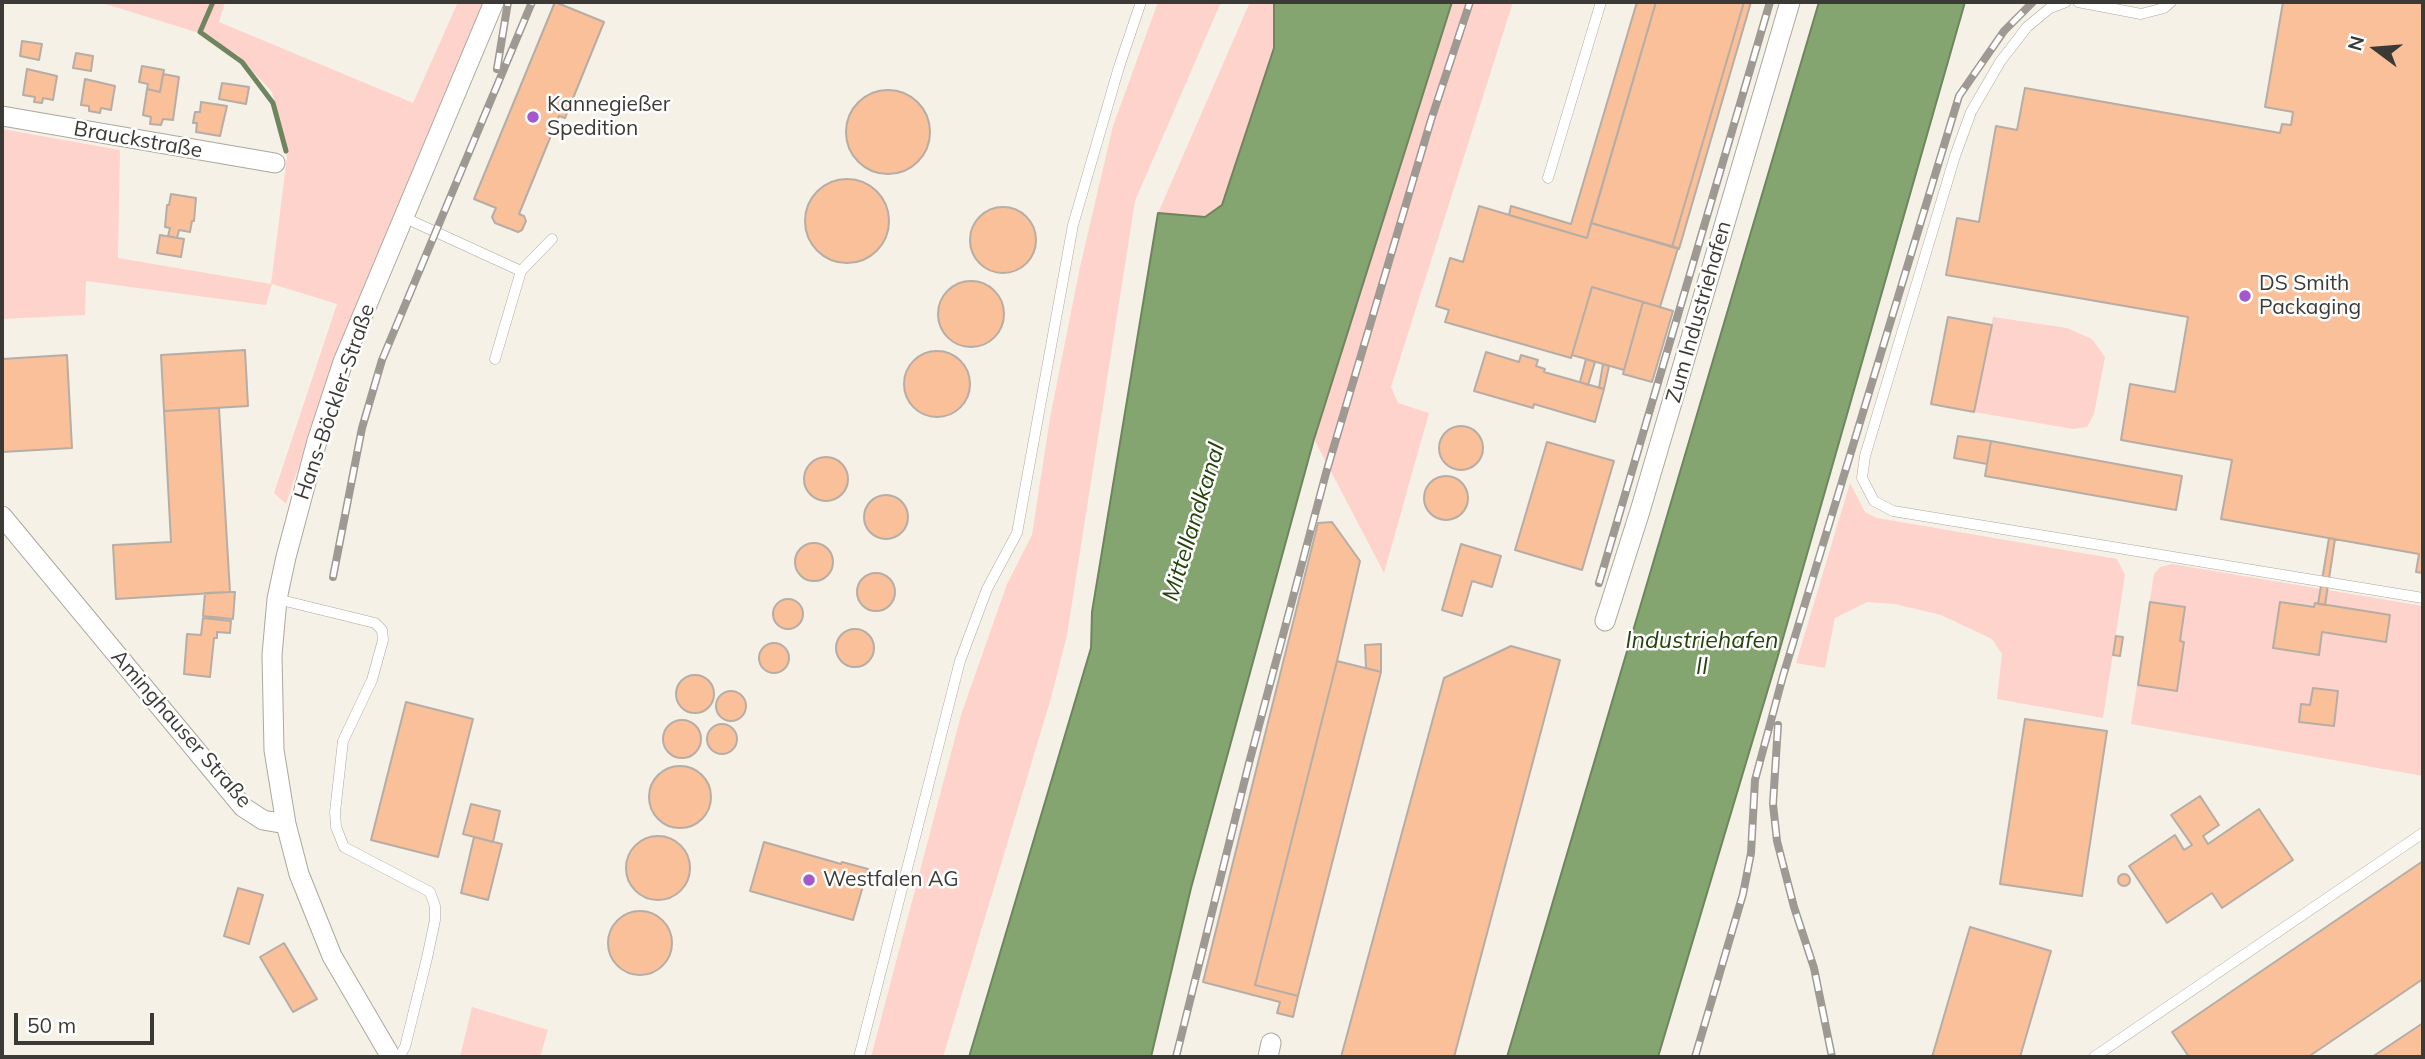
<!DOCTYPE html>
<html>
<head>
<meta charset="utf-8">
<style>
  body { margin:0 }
  #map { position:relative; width:2425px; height:1059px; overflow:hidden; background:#f6f1e7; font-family:Mulish,sans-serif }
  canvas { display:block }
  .frame { position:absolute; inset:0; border:4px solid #3c3a36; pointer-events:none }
  .north { position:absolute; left:2341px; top:14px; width:70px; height:70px; -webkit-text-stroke:5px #fff; paint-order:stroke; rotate:286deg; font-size:19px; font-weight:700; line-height:28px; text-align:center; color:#3c3a36 }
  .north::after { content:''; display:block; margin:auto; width:24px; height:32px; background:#3c3a36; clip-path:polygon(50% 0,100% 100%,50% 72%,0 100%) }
  .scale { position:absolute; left:14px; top:1013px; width:140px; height:32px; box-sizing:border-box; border:4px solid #3c3a36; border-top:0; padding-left:9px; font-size:21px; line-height:24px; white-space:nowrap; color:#3c3a36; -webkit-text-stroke:5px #fff; paint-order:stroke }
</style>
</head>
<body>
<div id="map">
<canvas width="2425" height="1059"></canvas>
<div class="frame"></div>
<div class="north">N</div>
<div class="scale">50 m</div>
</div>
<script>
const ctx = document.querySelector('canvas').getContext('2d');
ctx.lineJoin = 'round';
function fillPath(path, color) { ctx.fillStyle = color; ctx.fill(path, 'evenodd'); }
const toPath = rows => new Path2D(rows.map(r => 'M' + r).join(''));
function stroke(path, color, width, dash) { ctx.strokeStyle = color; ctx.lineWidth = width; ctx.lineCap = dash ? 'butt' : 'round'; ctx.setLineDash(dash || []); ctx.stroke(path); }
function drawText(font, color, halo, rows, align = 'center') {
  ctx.font = font + ' Mulish,sans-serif'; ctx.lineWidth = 5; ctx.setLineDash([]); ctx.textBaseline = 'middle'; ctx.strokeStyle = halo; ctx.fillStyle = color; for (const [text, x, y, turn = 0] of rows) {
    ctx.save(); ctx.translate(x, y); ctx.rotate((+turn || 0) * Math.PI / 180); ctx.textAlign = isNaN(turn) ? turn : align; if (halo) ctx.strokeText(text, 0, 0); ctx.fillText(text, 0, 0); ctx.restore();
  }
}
fillPath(toPath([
  [99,2,225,2,219,22,413,103,458,2,483,2,342,339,286,504,274,493,337,304,272,284,266,305,86,281,85,315,2,319,2,129,120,150,118,258,271,284,287,157,272,92,238,55,196,32],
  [1158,2,1221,2,1135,201,1067,635,1051,698,943,1057,871,1057,961,715,1007,584,1032,535,1050,418,1080,267,1113,126],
  [1250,2,1274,2,1274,48,1222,205,1206,217,1158,213],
  [1452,2,1513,2,1391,387,1398,403,1429,413,1384,573,1314,439,1403,150],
  [1993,317,2067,328,2092,339,2105,357,2094,414,2087,427,2073,429,1974,412],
  [1850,483,1865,512,1877,518,2117,559,2125,575,2103,718,1997,699,2002,654,1992,639,1941,615,1895,604,1867,602,1835,618,1825,668,1796,663],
  [2172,564,2423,606,2423,776,2131,724,2154,574,2160,567],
  [472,1007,548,1030,540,1057,460,1057]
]), '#fed3cb');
const water = toPath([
  [1274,2,1452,2,1314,439,1191,888,1151,1057,969,1057,1091,648,1092,612,1158,213,1205,217,1222,205,1274,48,1274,2],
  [1819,2,1965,2,1777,659,1658,1057,1507,1057,1819,2]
]);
fillPath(water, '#84a570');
stroke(water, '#6e855f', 2);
stroke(toPath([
  [213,2,200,32,242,62,273,103,286,151]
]), '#6e855f', 5);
const building = toPath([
  [555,2,604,22,565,118,559,116,519,214,524,216,526,221,522,230,518,232,495,223,492,217,496,208,474,199,555,2],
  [1637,2,1656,2,1587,238,1509,215,1511,206,1571,224,1637,2],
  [1656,2,1744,2,1672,247,1591,223,1656,2],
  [1744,2,1751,2,1679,249,1672,247,1744,2],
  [2283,2,2423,2,2423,573,2416,572,2419,554,2221,519,2232,460,2121,440,2130,384,2175,392,2188,317,1946,275,1957,218,1979,222,1996,126,2017,130,2025,88,2280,133,2282,124,2291,125,2293,112,2265,107,2283,2],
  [22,41,42,44,39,60,20,56,22,41],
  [76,53,93,56,91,71,73,68,76,53],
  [142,66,164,70,160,92,147,89,148,84,139,82,142,66],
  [27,69,57,76,53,100,43,98,42,103,34,102,35,97,23,95,27,69],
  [163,74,179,77,173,120,163,119,161,125,150,124,151,117,143,115,147,89,160,92,163,74],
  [85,79,115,86,111,110,101,108,100,113,89,111,89,106,81,105,85,79],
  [222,83,249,87,246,104,219,99,222,83],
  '846 132a42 42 0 1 1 84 0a42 42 0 1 1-84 0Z',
  [201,102,227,106,220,136,196,132,197,123,193,123,195,112,200,112,201,102],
  '805 221a42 42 0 1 1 84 0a42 42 0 1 1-84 0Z',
  [171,194,196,198,194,221,192,221,190,232,179,230,177,238,168,236,170,228,165,227,167,205,169,205,171,194],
  [1479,206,1587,238,1591,223,1678,248,1660,307,1592,287,1571,358,1445,322,1449,310,1436,306,1450,258,1463,262,1479,206],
  '970 240a33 33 0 1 1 66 0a33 33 0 1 1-66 0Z',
  [160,235,184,239,181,257,157,253,160,235],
  '938 314a33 33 0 1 1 66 0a33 33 0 1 1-66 0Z',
  [1592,287,1643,302,1624,370,1572,355,1592,287],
  [1643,302,1673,311,1652,382,1623,374,1643,302],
  [1948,317,1992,325,1974,412,1931,404,1948,317],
  [245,350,248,406,164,411,161,355,245,350],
  '904 384a33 33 0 1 1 66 0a33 33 0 1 1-66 0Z',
  [1486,352,1519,362,1521,355,1538,360,1536,366,1545,369,1544,372,1604,389,1595,422,1534,404,1533,408,1474,391,1486,352],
  [67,355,72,448,2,452,2,359,67,355],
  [1586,359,1595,362,1588,385,1580,382,1586,359],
  [1603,364,1609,366,1604,389,1599,388,1603,364],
  [219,408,230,592,116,599,113,545,171,542,164,411,219,408],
  '1439 448a22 22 0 1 1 44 0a22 22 0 1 1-44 0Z',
  [1958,436,1991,441,1987,464,1954,458,1958,436],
  [1991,441,2182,476,2176,510,1985,476,1991,441],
  [1547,442,1614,461,1582,570,1515,550,1547,442],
  '804 479a22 22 0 1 1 44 0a22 22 0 1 1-44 0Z',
  '1424 498a22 22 0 1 1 44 0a22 22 0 1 1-44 0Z',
  '864 517a22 22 0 1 1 44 0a22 22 0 1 1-44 0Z',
  [1332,522,1360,561,1337,661,1255,985,1298,996,1293,1017,1277,1013,1280,1002,1203,982,1318,523,1332,522],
  [2329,538,2335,539,2325,605,2318,604,2329,538],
  '795 562a19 19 0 1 1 38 0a19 19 0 1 1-38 0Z',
  [1461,544,1501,556,1492,587,1472,581,1462,616,1442,610,1461,544],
  '857 592a19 19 0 1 1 38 0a19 19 0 1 1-38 0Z',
  [229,592,235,592,233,619,203,616,205,593,229,592],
  '773 614a15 15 0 1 1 30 0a15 15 0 1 1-30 0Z',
  [2150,602,2185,607,2180,641,2184,642,2177,691,2138,685,2150,602],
  [2280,602,2314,607,2315,603,2390,615,2386,642,2322,632,2319,655,2273,648,2280,602],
  [203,618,231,621,230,633,217,632,217,638,214,638,210,677,184,674,187,634,201,635,203,618],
  '836 648a19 19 0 1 1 38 0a19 19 0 1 1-38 0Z',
  [2116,636,2123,637,2120,656,2113,655,2116,636],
  '759 658a15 15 0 1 1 30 0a15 15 0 1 1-30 0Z',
  [1381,644,1381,672,1366,668,1365,645,1381,644],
  [1511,646,1560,660,1454,1057,1341,1057,1444,678,1511,646],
  [1337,661,1381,672,1298,996,1255,985,1337,661],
  '676 694a19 19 0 1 1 38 0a19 19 0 1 1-38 0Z',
  [2313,688,2338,691,2334,726,2299,722,2301,704,2310,705,2313,688],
  '716 706a15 15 0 1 1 30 0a15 15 0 1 1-30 0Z',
  [406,702,473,719,438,857,371,840,406,702],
  [2025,719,2107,731,2082,896,2000,884,2025,719],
  '663 739a19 19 0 1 1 38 0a19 19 0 1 1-38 0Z',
  '707 739a15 15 0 1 1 30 0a15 15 0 1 1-30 0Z',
  '649 797a31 31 0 1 1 62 0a31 31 0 1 1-62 0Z',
  [2200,796,2219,825,2203,836,2208,844,2259,809,2293,860,2222,908,2212,893,2167,923,2129,866,2175,835,2184,850,2192,845,2171,815,2200,796],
  [471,804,500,811,493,842,463,834,471,804],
  '626 868a32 32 0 1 1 64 0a32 32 0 1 1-64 0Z',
  [474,837,502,844,488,900,461,893,474,837],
  [764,842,841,864,842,862,868,869,853,920,750,891,764,842],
  [2423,861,2423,979,2308,1057,2189,1057,2172,1032,2423,861],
  '2118 880a6 6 0 1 1 12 0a6 6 0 1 1-12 0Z',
  [238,888,263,895,249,944,224,936,238,888],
  '608 943a32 32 0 1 1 64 0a32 32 0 1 1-64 0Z',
  [1970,927,2051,951,2020,1057,1932,1057,1970,927],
  [284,943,317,999,293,1012,260,957,284,943],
  [2423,1023,2423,1057,2372,1057,2423,1023]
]);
fillPath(building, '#f9c099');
stroke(building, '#b6ada6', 2);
const service = toPath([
  [2066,2,2050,8,2027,27,2000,62,1971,112,1955,156,1865,456,1862,478,1874,501,1893,511,2423,598],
  [2078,2,2141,14,2164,8,2171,2],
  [1548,178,1601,2],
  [403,217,521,271,495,359],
  [521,271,552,239],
  [277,599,375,623,382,630,383,640,372,680,343,741,335,812,336,827,344,847,430,892,435,906,435,920,427,958,405,1047,399,1057],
  [859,1057,960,661,987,589,1017,533,1073,225,1119,67,1141,2],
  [2094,1057,2423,833]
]);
const minor = toPath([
  [2,116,275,163],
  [2,516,243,807,263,820,286,824],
  [1605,621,1640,511,1790,2],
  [391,1057,332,956,299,874,286,824,274,750,272,655,277,599,286,557,317,441,343,362,494,2],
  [1268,1057,1271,1043]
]);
stroke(service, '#ada89e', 11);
stroke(minor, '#ada89e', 21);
stroke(service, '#fff', 10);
stroke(minor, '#fff', 19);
const rail = toPath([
  [497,69,508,2],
  [333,577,362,428,382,360,532,2],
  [1599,583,1770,2],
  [1778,725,1773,804,1777,841,1794,907,1814,968,1832,1057],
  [1176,1057,1249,763,1326,473,1431,120,1470,2],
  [1695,1057,1743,894,1751,853,1755,780,1783,676,1959,96,2004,31,2033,2]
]);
stroke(rail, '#9e9a93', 8);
stroke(rail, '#fff', 5, [16]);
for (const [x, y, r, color] of [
  [533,117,7,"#a259cc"],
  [2245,296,7,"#a259cc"],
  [809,880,7,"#a259cc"]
]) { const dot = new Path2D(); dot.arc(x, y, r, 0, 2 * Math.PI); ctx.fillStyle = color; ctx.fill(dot); stroke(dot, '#fff', 2.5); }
drawText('21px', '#3c3a36', '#fff', [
  ["Kannegießer",547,105],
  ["Spedition",547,129],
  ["DS Smith",2259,284],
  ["Packaging",2259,308],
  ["Westfalen AG",823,880]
], 'left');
drawText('21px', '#3c3a36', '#fff', [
  ["Brauckstraße",138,140,10],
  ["Zum Industriehafen",1699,312,-74],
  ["Hans-Böckler-Straße",335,402,-71],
  ["Aminghauser Straße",181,729,49]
]);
drawText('italic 23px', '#25440a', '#fff', [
  ["Mittellandkanal",1194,522,-73],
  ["Industriehafen",1702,641],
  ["II",1702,667]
]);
</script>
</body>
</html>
